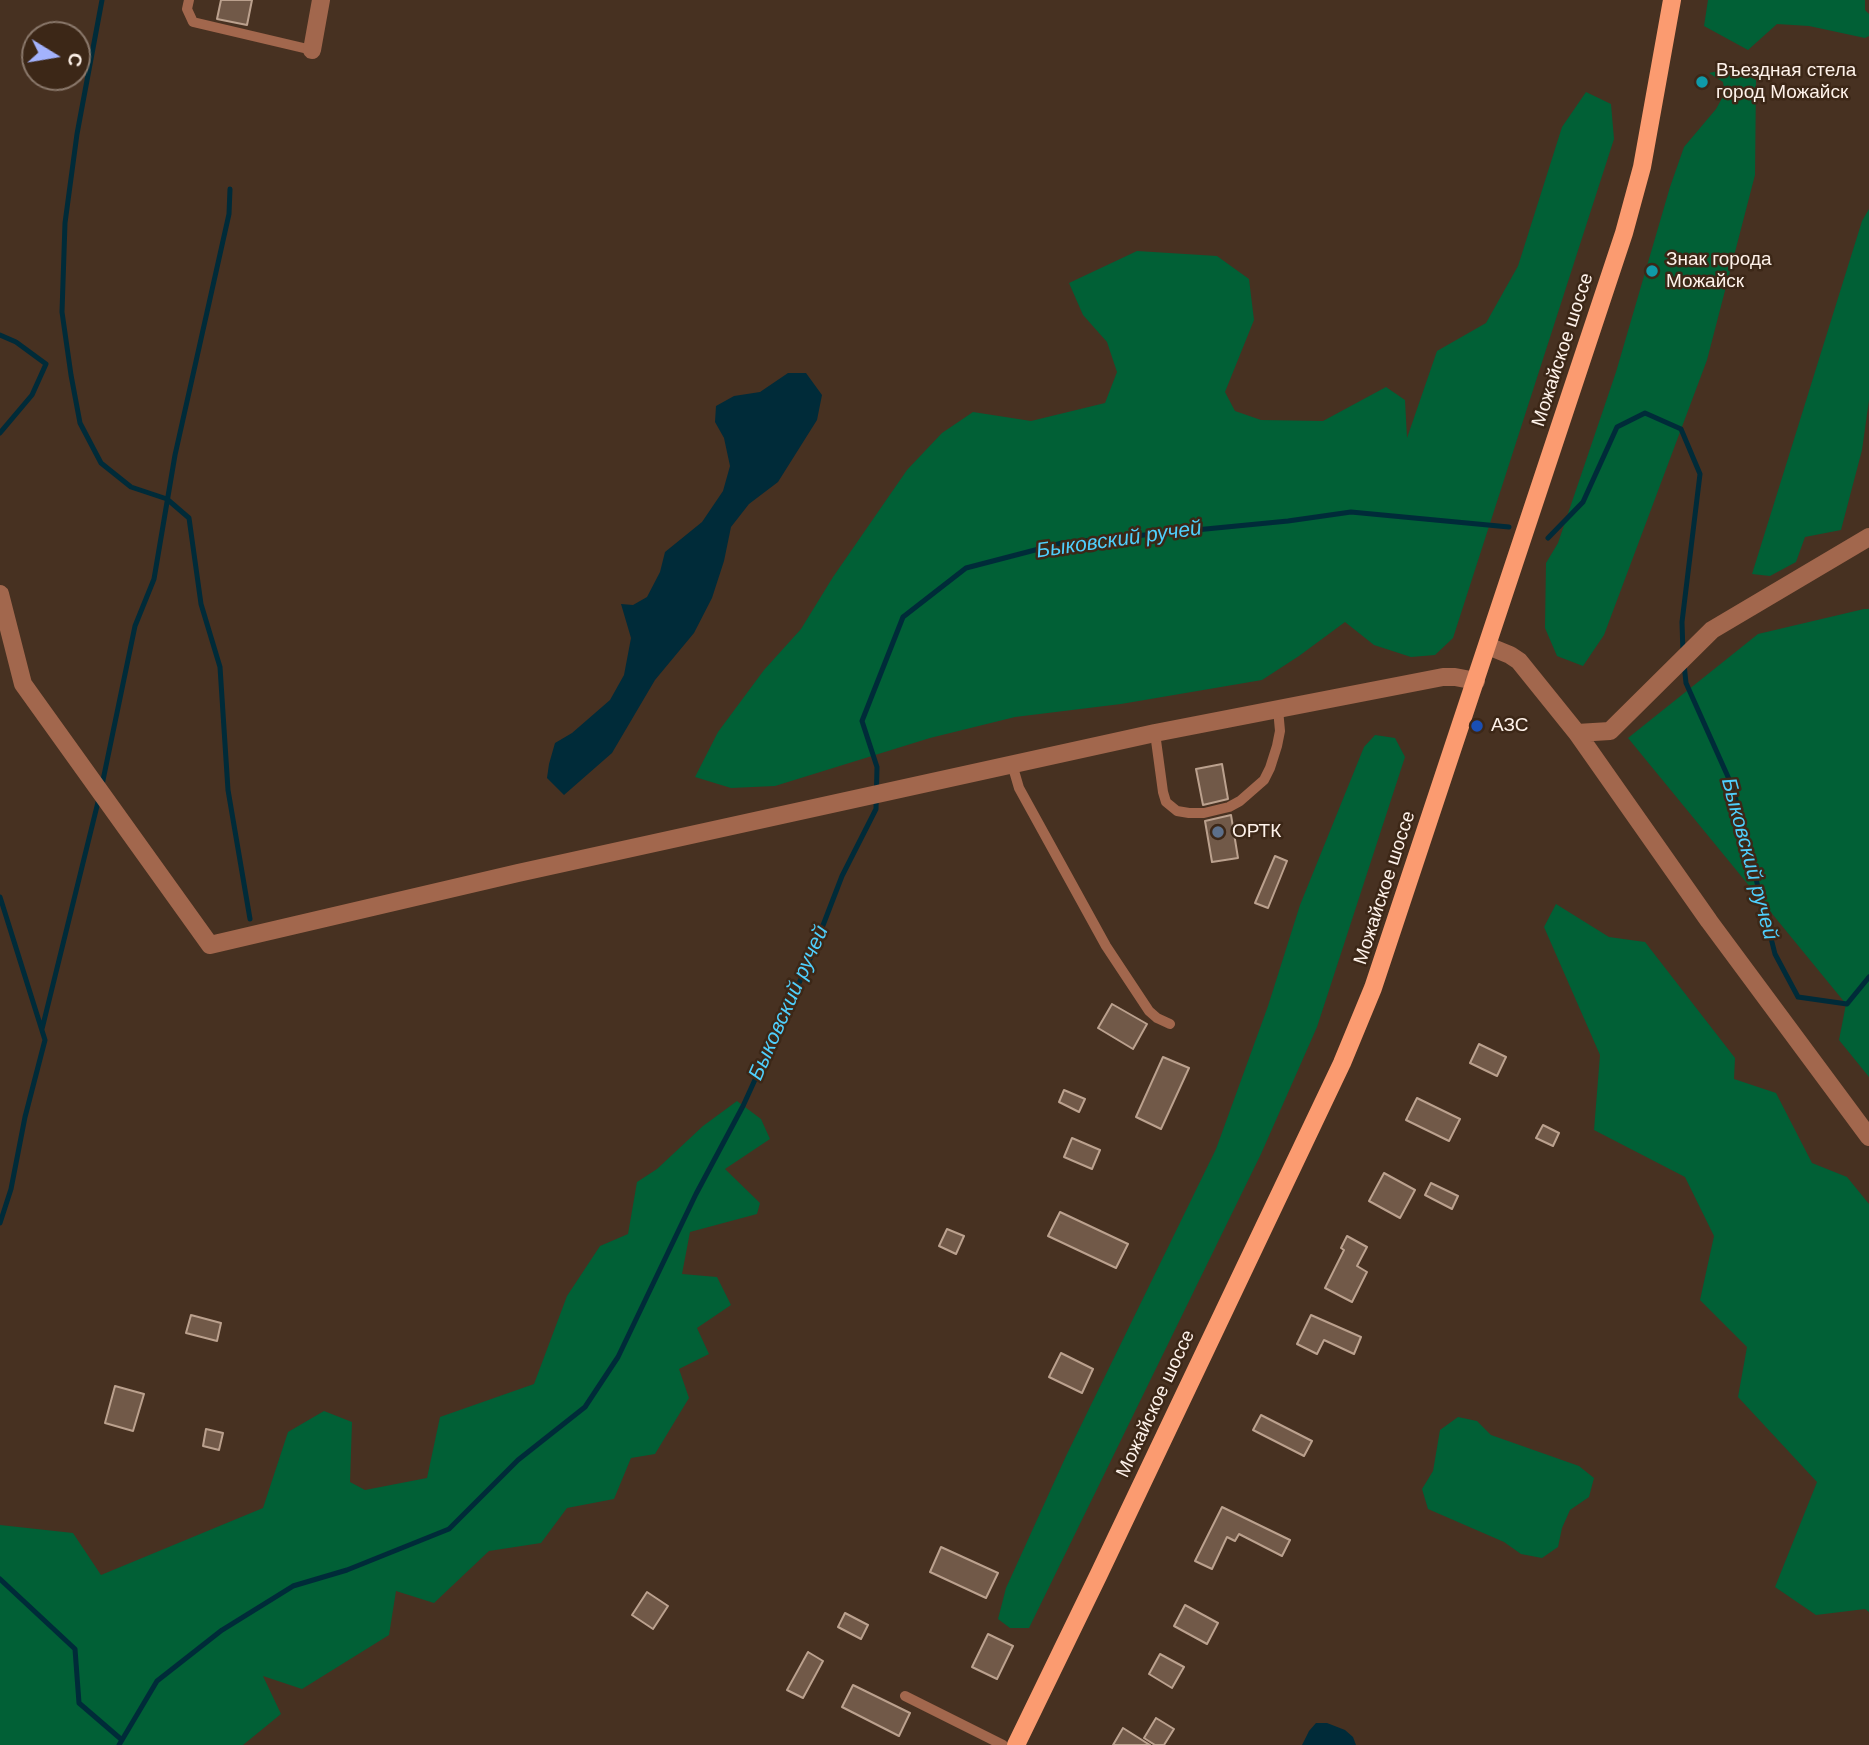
<!DOCTYPE html>
<html>
<head>
<meta charset="utf-8">
<style>
  body { margin:0 }
  #map { position:relative; width:1869px; height:1745px; overflow:hidden; background:#473121; font-family:Helvetica,sans-serif }
  canvas { display:block }
  .north { position:absolute; left:21px; top:21px; width:70px; height:70px; box-sizing:border-box; background:#3c2717; border:2px solid #8a786b; border-radius:50%; rotate:101deg; font-size:19px; font-weight:700; line-height:28px; text-align:center; color:#fef2ea }
  .north::after { content:''; display:block; margin:auto; width:24px; height:32px; background:#a3b2fd; clip-path:polygon(50% 0,100% 100%,50% 72%,0 100%) }
</style>
</head>
<body>
<div id="map">
<canvas width="1869" height="1745"></canvas>
<div class="north">С</div>
</div>
<script>
const ctx = document.querySelector('canvas').getContext('2d');
ctx.lineJoin = 'round';
function fillPath(path, color) { ctx.fillStyle = color; ctx.fill(path, 'evenodd'); }
const toPath = rows => new Path2D(rows.map(r => 'M' + r).join(''));
function stroke(path, color, width, dash) { ctx.strokeStyle = color; ctx.lineWidth = width; ctx.lineCap = dash ? 'butt' : 'round'; ctx.setLineDash(dash || []); ctx.stroke(path); }
function drawText(font, color, halo, rows, align = 'center') {
  ctx.font = font + ' Helvetica,sans-serif'; ctx.lineWidth = 5; ctx.setLineDash([]); ctx.textBaseline = 'middle'; ctx.strokeStyle = halo; ctx.fillStyle = color; for (const [text, x, y, turn = 0] of rows) {
    ctx.save(); ctx.translate(x, y); ctx.rotate((+turn || 0) * Math.PI / 180); ctx.textAlign = isNaN(turn) ? turn : align; if (halo) ctx.strokeText(text, 0, 0); ctx.fillText(text, 0, 0); ctx.restore();
  }
}
fillPath(toPath([
  [1708,0,1865,0,1865,10,1869,14,1869,36,1865,38,1809,26,1777,24,1748,50,1704,26],
  [1723,70,1745,75,1756,80,1755,175,1707,360,1604,635,1583,666,1557,656,1545,628,1546,563,1558,543,1616,372,1670,187,1684,147,1716,109,1725,93,1723,82,1709,73],
  [1586,92,1611,104,1614,139,1453,638,1435,655,1411,657,1374,645,1345,622,1299,656,1262,680,1121,704,1015,717,930,738,775,786,731,788,695,777,718,732,764,670,801,629,833,577,907,470,942,433,973,412,1031,421,1105,403,1117,372,1107,342,1083,315,1069,283,1137,251,1217,256,1249,279,1254,320,1225,392,1235,411,1261,420,1323,421,1386,387,1405,400,1407,438,1437,351,1486,323,1518,266,1562,127],
  [1869,209,1869,400,1862,450,1841,530,1805,537,1796,562,1770,576,1752,574,1862,221],
  [1864,609,1869,609,1869,1077,1839,1040,1846,1004,1628,738,1758,634],
  [1375,735,1395,738,1405,757,1317,1027,1261,1154,1029,1628,1010,1628,998,1619,1006,1588,1066,1456,1216,1149,1268,1006,1300,905,1364,747],
  [1556,904,1609,937,1645,942,1735,1058,1734,1079,1776,1093,1812,1163,1847,1177,1869,1204,1869,1612,1865,1609,1816,1615,1775,1587,1817,1482,1738,1397,1747,1347,1700,1300,1714,1236,1685,1177,1594,1130,1600,1055,1544,927],
  [737,1101,761,1119,770,1139,725,1169,760,1203,757,1214,690,1232,682,1274,717,1277,731,1305,697,1328,709,1354,679,1369,689,1398,655,1454,631,1458,614,1499,567,1508,541,1543,489,1551,434,1603,396,1591,389,1635,302,1689,263,1676,281,1714,243,1745,0,1745,0,1525,73,1533,101,1575,263,1508,288,1432,324,1411,352,1422,350,1482,365,1490,427,1478,440,1417,534,1384,567,1296,600,1246,628,1234,637,1182,657,1169,703,1126],
  [1458,1417,1477,1421,1491,1435,1579,1466,1594,1478,1589,1497,1570,1510,1562,1528,1558,1547,1542,1558,1521,1554,1504,1542,1428,1509,1422,1489,1433,1471,1440,1430]
]), '#016036');
fillPath(toPath([
  [788,373,806,373,822,395,817,420,778,482,749,504,731,527,724,561,712,598,694,633,655,680,612,753,564,795,547,778,549,764,555,743,572,733,610,700,624,675,631,638,621,604,633,605,647,597,660,572,665,552,702,522,723,491,730,466,724,438,715,422,716,406,734,396,760,392],
  [1316,1723,1327,1723,1345,1730,1353,1737,1356,1745,1302,1745,1309,1731]
]), '#002b39');
stroke(toPath([
  [102,0,77,134,65,223,62,312,71,375,80,423,101,463,131,487,167,499,189,518,201,604,220,667,228,790,250,919],
  [0,335,16,342,46,364,32,395,0,433],
  [1548,538,1583,502,1617,427,1645,413,1681,429,1700,474,1682,622,1683,654],
  [1684,664,1686,683,1733,788,1775,954,1798,997,1847,1004,1869,977],
  [102,785,135,626,154,579,175,455,229,214,230,189],
  [0,897,45,1040,25,1117,11,1189,0,1223],
  [42,1029,99,798],
  [0,1579,75,1649,79,1703,122,1740],
  [119,1745,157,1681,222,1630,293,1586,347,1570,449,1529,518,1460,585,1407,618,1357,696,1194,743,1106,810,959,842,876,876,809,877,767,862,721,903,617,966,568,1062,543,1288,521,1351,512,1509,527]
]), '#002b39', 5);
const building = toPath([
  [221,0,252,0,247,25,217,19,221,0],
  [1222,764,1228,799,1203,805,1196,769,1222,764],
  [1231,815,1238,858,1212,862,1205,821,1231,815],
  [1275,856,1287,861,1268,908,1255,903,1275,856],
  [1112,1004,1147,1024,1133,1049,1098,1028,1112,1004],
  [1479,1044,1506,1057,1497,1076,1470,1063,1479,1044],
  [1163,1057,1189,1068,1161,1129,1136,1117,1163,1057],
  [1064,1090,1085,1099,1079,1112,1059,1102,1064,1090],
  [1417,1098,1460,1119,1449,1141,1406,1120,1417,1098],
  [1543,1125,1559,1133,1553,1146,1536,1138,1543,1125],
  [1072,1138,1100,1150,1092,1169,1064,1157,1072,1138],
  [1384,1173,1415,1190,1400,1218,1369,1201,1384,1173],
  [1431,1183,1458,1196,1452,1209,1425,1195,1431,1183],
  [1060,1212,1128,1244,1116,1268,1048,1236,1060,1212],
  [947,1229,964,1236,956,1254,939,1246,947,1229],
  [1347,1236,1367,1247,1357,1266,1367,1272,1352,1302,1325,1288,1344,1250,1341,1248,1347,1236],
  [191,1315,221,1323,217,1341,186,1333,191,1315],
  [1311,1315,1361,1337,1354,1354,1324,1340,1317,1354,1297,1344,1311,1315],
  [1061,1353,1093,1369,1082,1393,1049,1377,1061,1353],
  [115,1386,144,1394,133,1431,105,1423,115,1386],
  [1261,1415,1312,1441,1304,1456,1253,1430,1261,1415],
  [206,1429,223,1433,219,1450,203,1446,206,1429],
  [1222,1507,1290,1540,1282,1556,1239,1534,1235,1541,1227,1537,1212,1569,1195,1561,1222,1507],
  [941,1547,998,1573,986,1598,930,1572,941,1547],
  [647,1592,668,1606,653,1629,632,1615,647,1592],
  [1185,1605,1218,1623,1207,1644,1174,1626,1185,1605],
  [845,1613,868,1625,861,1639,838,1627,845,1613],
  [988,1634,1013,1646,997,1679,972,1667,988,1634],
  [808,1652,823,1661,803,1698,787,1690,808,1652],
  [1160,1654,1184,1667,1172,1688,1149,1674,1160,1654],
  [853,1685,910,1713,899,1736,842,1707,853,1685],
  [1156,1718,1174,1729,1164,1745,1155,1745,1144,1738,1156,1718],
  [1123,1728,1150,1745,1113,1745,1123,1728]
]);
fillPath(building, '#715948');
stroke(building, '#bba18e', 2);
stroke(toPath([
  [189,0,187,9,193,22,312,50],
  [1155,733,1163,792,1166,802,1177,811,1189,813,1204,813,1229,807,1240,801,1264,780,1270,768,1277,746,1280,731,1278,709],
  [1012,764,1019,788,1106,946,1149,1011,1157,1018,1170,1024],
  [905,1696,1003,1745]
]), '#a2674d', 10);
stroke(toPath([
  [312,50,321,0],
  [0,594,23,684,210,945,518,873,1155,733,1443,677,1455,677,1476,681],
  [1488,646,1510,655,1519,661,1577,733,1709,921,1869,1137],
  [1577,733,1610,731,1712,630,1869,537]
]), '#a2674d', 18);
stroke(toPath([
  [1016,1745,1098,1576,1342,1063,1373,988,1624,233,1642,167,1672,0]
]), '#fb9b70', 18);
for (const [x, y, r, color] of [
  [1702,82,7,"#0f9aa8"],
  [1652,271,7,"#0f9aa8"],
  [1477,726,7,"#1a4fb4"],
  [1218,832,7,"#5c6f8a"]
]) { const dot = new Path2D(); dot.arc(x, y, r, 0, 2 * Math.PI); ctx.fillStyle = color; ctx.fill(dot); stroke(dot, '#3c2717', 2.5); }
drawText('19px', '#fef2ea', '#3c2717', [
  ["Въездная стела",1716,71],
  ["город Можайск",1716,93],
  ["Знак города",1666,260],
  ["Можайск",1666,282],
  ["АЗС",1491,726],
  ["ОРТК",1232,832]
], 'left');
drawText('19px', '#fef2ea', '#3c2717', [
  ["Можайское шоссе",1563,350,-72],
  ["Можайское шоссе",1385,888,-72],
  ["Можайское шоссе",1156,1404,-65]
]);
drawText('italic 21px', '#4fcffc', '#3c2717', [
  ["Быковский ручей",1119,540,-8],
  ["Быковский ручей",1749,859,75],
  ["Быковский ручей",789,1003,-66]
]);
</script>
</body>
</html>
